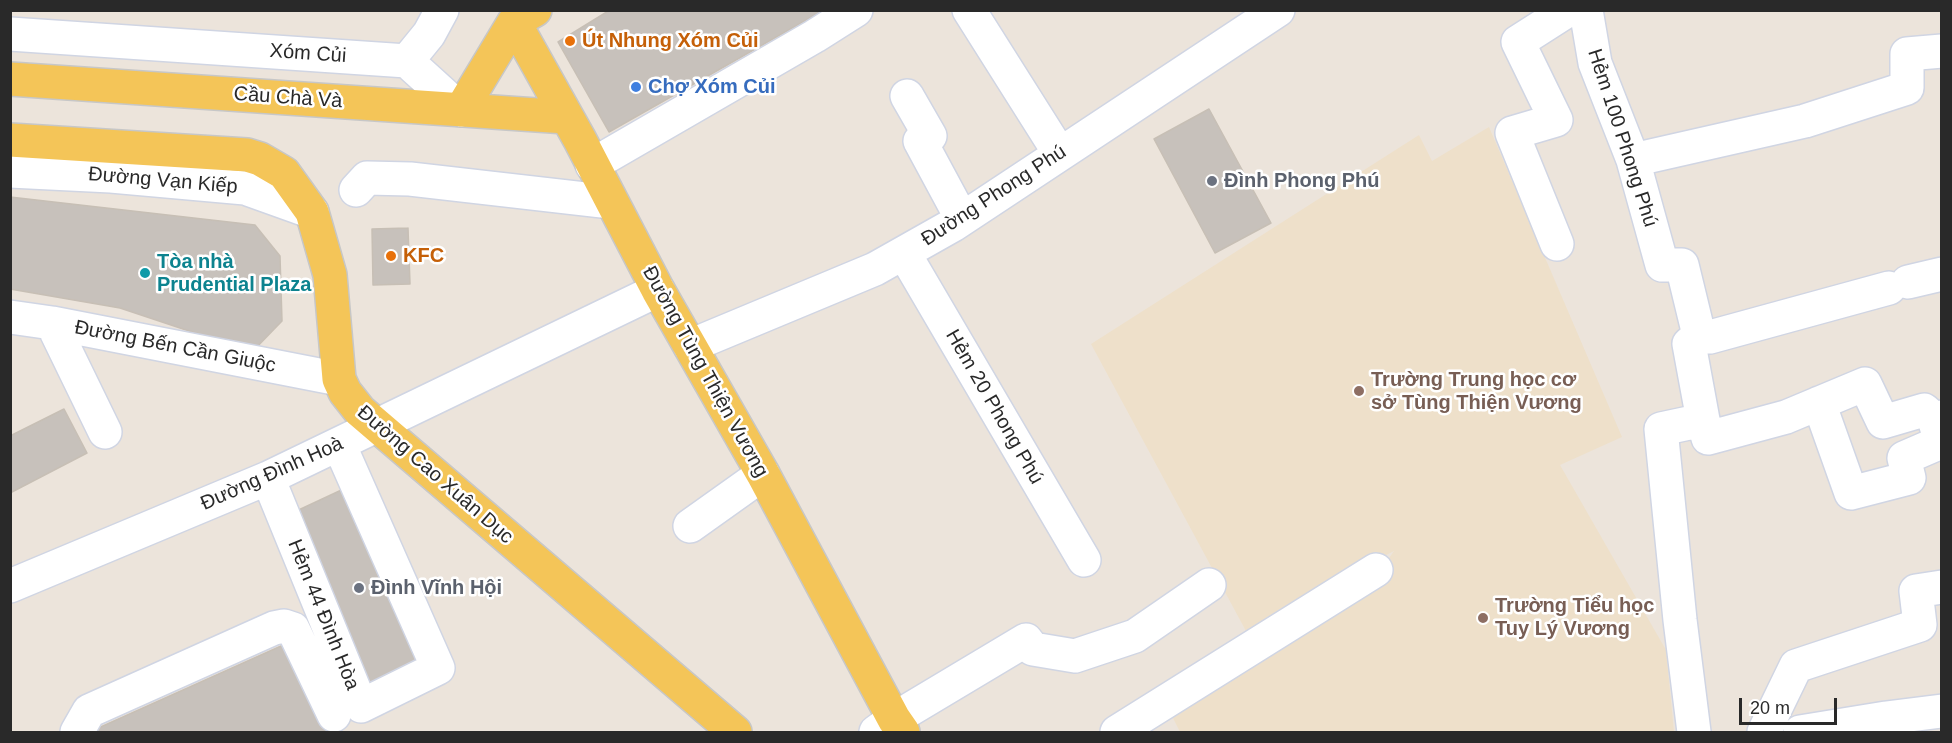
<!DOCTYPE html>
<html>
<head>
<meta charset="utf-8">
<style>
  body { margin:0 }
  #map { position:relative; width:1952px; height:743px; overflow:hidden; background:#ece4db; font-family:Helvetica,sans-serif }
  canvas { display:block }
  .frame { position:absolute; inset:0; border:12px solid #292929; pointer-events:none }
  .scale { position:absolute; left:1739px; top:698px; width:98px; height:27px; box-sizing:border-box; border:3px solid #292929; border-top:0; padding-left:8px; font-size:18px; line-height:21px; white-space:nowrap; color:#292929; -webkit-text-stroke:4px #fff; paint-order:stroke }
</style>
</head>
<body>
<div id="map">
<canvas width="1952" height="743"></canvas>
<div class="frame"></div>
<div class="scale">20 m</div>
</div>
<script>
const ctx = document.querySelector('canvas').getContext('2d');
ctx.lineJoin = 'round';
function fillPath(path, color) { ctx.fillStyle = color; ctx.fill(path, 'evenodd'); }
const toPath = rows => new Path2D(rows.map(r => 'M' + r).join(''));
function stroke(path, color, width, dash) { ctx.strokeStyle = color; ctx.lineWidth = width; ctx.lineCap = dash ? 'butt' : 'round'; ctx.setLineDash(dash || []); ctx.stroke(path); }
function drawText(font, color, halo, rows, align = 'center') {
  ctx.font = font + ' Helvetica,sans-serif'; ctx.lineWidth = 5; ctx.setLineDash([]); ctx.textBaseline = 'middle'; ctx.strokeStyle = halo; ctx.fillStyle = color; for (const [text, x, y, turn = 0] of rows) {
    ctx.save(); ctx.translate(x, y); ctx.rotate((+turn || 0) * Math.PI / 180); ctx.textAlign = isNaN(turn) ? turn : align; if (halo) ctx.strokeText(text, 0, 0); ctx.fillText(text, 0, 0); ctx.restore();
  }
}
fillPath(toPath([
  [1489,127,1622,437,1560,465,1666,650,1674,732,1180,732,1170,712,1369,587,1394,551,1280,609,1246,631,1091,344,1419,135,1432,161]
]), '#eee0ca');
const building = toPath([
  [610,10,824,10,609,132,558,42,610,10],
  [1209,109,1271,223,1215,253,1154,139,1209,109],
  [10,197,255,225,280,256,282,321,252,352,120,308,10,289,10,197],
  [408,228,410,284,373,285,372,229,408,228],
  [64,409,87,453,10,493,10,436,64,409],
  [350,486,429,663,369,690,290,514,350,486],
  [290,642,330,732,95,732,94,730,290,642]
]);
fillPath(building, '#c7c1bb');
stroke(building, '#c7bfb5', 1.5);
const minor = toPath([
  [969,10,1060,154],
  [1586,10,1595,63,1633,160,1662,265,1682,265,1699,335,1710,337,1889,288],
  [10,34,407,61,461,110],
  [407,61,429,34,442,10],
  [907,96,930,136,920,141,962,219],
  [1633,160,1805,121,1907,88,1907,54,1942,51],
  [592,165,815,36,856,10],
  [10,171,111,176,245,188,312,212],
  [356,190,367,178,410,179,611,202],
  [1557,244,1512,133,1556,120,1518,42,1568,10],
  [904,253,1084,560],
  [1908,282,1942,274],
  [10,317,52,323,339,379],
  [52,323,105,432],
  [1699,335,1689,344,1703,420],
  [690,346,875,269,953,225,1278,10],
  [1819,403,1851,493,1909,478,1904,458,1941,442,1934,419],
  [268,478,361,706,438,668,339,444],
  [690,526,763,474],
  [10,586,268,478,658,290],
  [77,732,89,711,274,628,284,626,293,629,334,715],
  [876,732,894,719,1026,640,1033,649,1075,656,1135,636,1209,585],
  [1117,732,1376,570],
  [1694,732,1680,620,1661,429,1703,420,1708,438,1786,417,1865,384,1883,422,1924,410,1934,419,1942,417],
  [1764,732,1796,666,1920,625,1916,591,1942,587],
  [1800,732,1886,718,1942,711]
]);
const major = toPath([
  [514,22,580,140,658,290,763,474,894,719,903,732],
  [10,79,566,117],
  [461,110,514,22,535,10],
  [10,140,247,155,260,159,284,173,312,212,330,275,339,379,345,392,360,411,735,732]
]);
stroke(minor, '#d0d5e3', 36);
stroke(major, '#c7c7c7', 36);
stroke(minor, '#fff', 33);
stroke(major, '#f4c558', 33);
for (const [x, y, r, color] of [
  [570,41,6,"#e8710a"],
  [636,87,6,"#3f7fe0"],
  [1212,181,6,"#6b7280"],
  [391,256,6,"#e8710a"],
  [145,273,6,"#0f9aa8"],
  [1359,391,6,"#8d6e63"],
  [359,588,6,"#6b7280"],
  [1483,618,6,"#8d6e63"]
]) { const dot = new Path2D(); dot.arc(x, y, r, 0, 2 * Math.PI); ctx.fillStyle = color; ctx.fill(dot); stroke(dot, '#fff', 2); }
drawText('bold 20px', '#c56008', '#fff', [
  ["Út Nhung Xóm Củi",582,41],
  ["KFC",403,256]
], 'left');
drawText('20px', '#292929', '#fff', [
  ["Xóm Củi",308,54,4],
  ["Cầu Chà Và",288,98,4],
  ["Hẻm 100 Phong Phú",1622,138,72],
  ["Đường Vạn Kiếp",163,181,5],
  ["Đường Phong Phú",994,196,-33],
  ["Đường Bến Cần Giuộc",175,347,11],
  ["Đường Tùng Thiện Vương",705,372,61],
  ["Hẻm 20 Phong Phú",994,407,60],
  ["Đường Đình Hoà",272,474,-24],
  ["Đường Cao Xuân Dục",435,475,41],
  ["Hẻm 44 Đình Hòa",323,615,68]
]);
drawText('bold 20px', '#366cbe', '#fff', [
  ["Chợ Xóm Củi",648,87]
], 'left');
drawText('bold 20px', '#5b616d', '#fff', [
  ["Đình Phong Phú",1224,181],
  ["Đình Vĩnh Hội",371,588]
], 'left');
drawText('bold 20px', '#0d838f', '#fff', [
  ["Tòa nhà",157,262],
  ["Prudential Plaza",157,285]
], 'left');
drawText('bold 20px', '#785e54', '#fff', [
  ["Trường Trung học cơ",1371,380],
  ["sở Tùng Thiện Vương",1371,403],
  ["Trường Tiểu học",1495,606],
  ["Tuy Lý Vương",1495,629]
], 'left');
</script>
</body>
</html>
